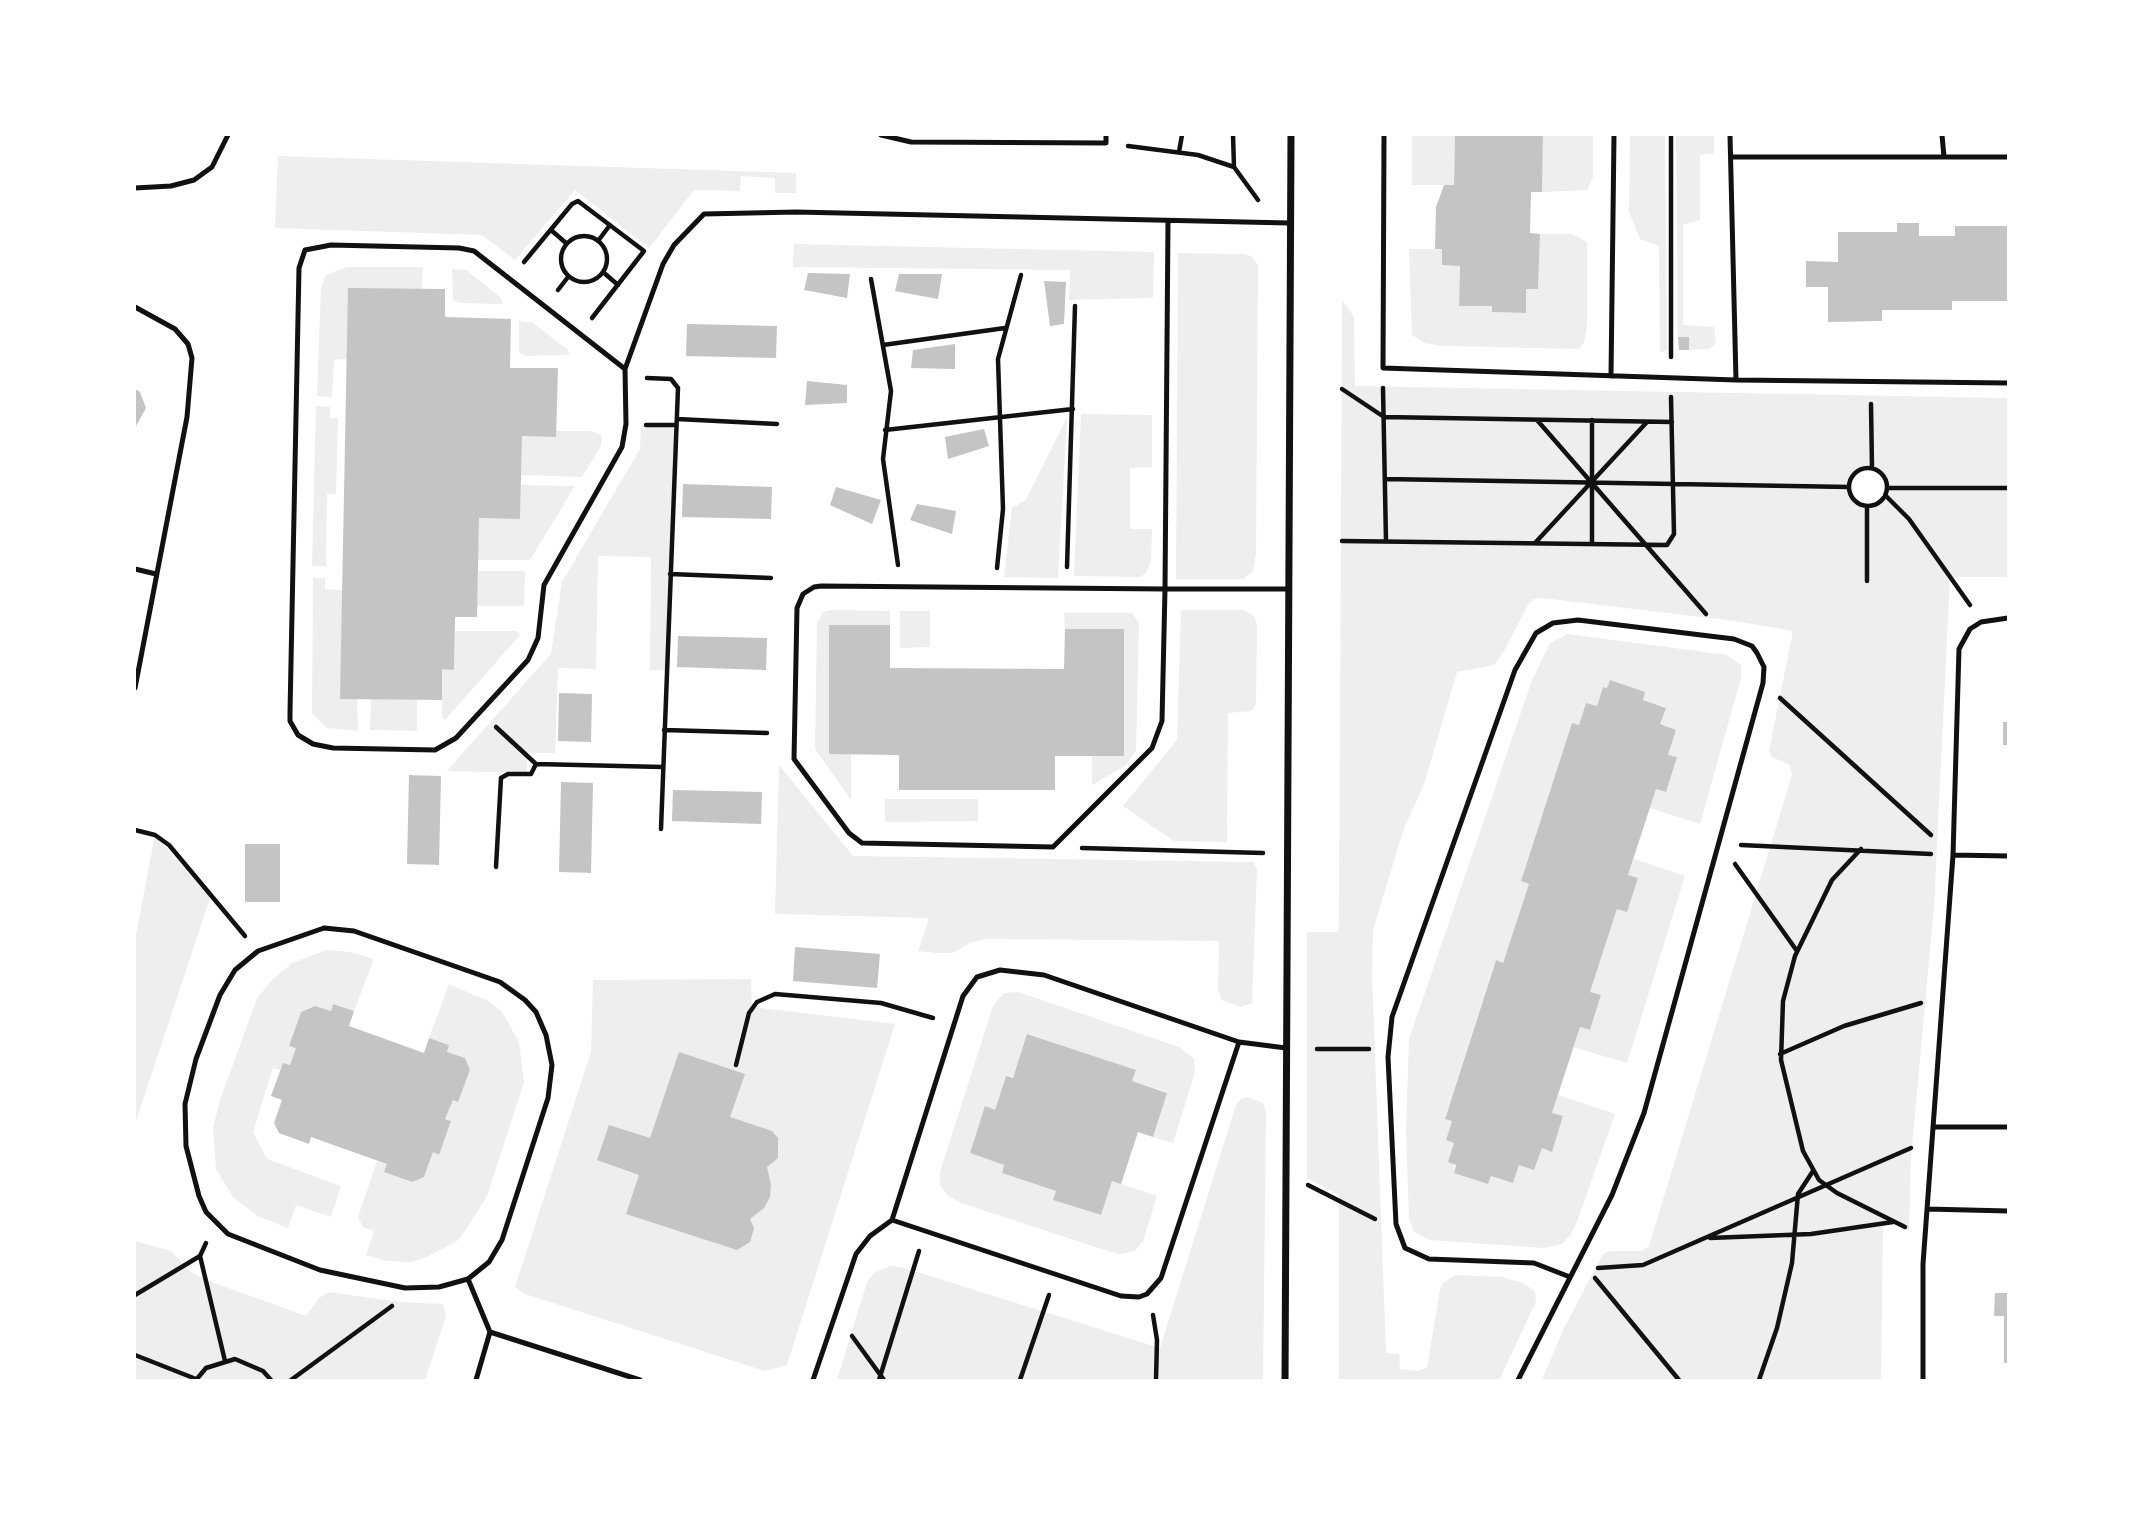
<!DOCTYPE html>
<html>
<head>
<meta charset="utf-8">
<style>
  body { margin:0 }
  #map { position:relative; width:2143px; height:1515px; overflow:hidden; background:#fff; font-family:Rubik,sans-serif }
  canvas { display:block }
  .frame { position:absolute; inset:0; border:136px solid #fff; pointer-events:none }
</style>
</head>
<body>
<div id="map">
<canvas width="2143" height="1515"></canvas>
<div class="frame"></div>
</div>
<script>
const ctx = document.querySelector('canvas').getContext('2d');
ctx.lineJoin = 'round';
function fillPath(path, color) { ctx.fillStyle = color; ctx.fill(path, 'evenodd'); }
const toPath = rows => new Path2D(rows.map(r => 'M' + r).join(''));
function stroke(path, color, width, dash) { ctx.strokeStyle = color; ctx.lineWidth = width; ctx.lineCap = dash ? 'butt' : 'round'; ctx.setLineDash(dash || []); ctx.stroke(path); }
fillPath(toPath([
  [1412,135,1455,135,1454,185,1412,185],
  [1543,135,1593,135,1593,177,1587,190,1542,192],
  [1630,135,1665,135,1667,351,1660,352,1659,246,1640,239,1629,212],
  [1676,135,1714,135,1714,153,1700,155,1700,220,1683,225,1683,325,1714,327,1716,342,1710,349,1689,350,1689,338,1678,337],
  [278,156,796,173,796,193,775,193,775,178,741,176,740,191,694,190,649,248,575,190,515,260,482,235,275,228],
  [1540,234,1572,234,1587,242,1587,325,1584,342,1579,349,1443,346,1424,343,1412,335,1409,249,1442,249,1442,265,1460,266,1459,306,1492,306,1492,312,1526,313,1526,289,1538,289],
  [794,244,1154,252,1153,298,1069,300,1070,270,793,267],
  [1178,253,1244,254,1251,256,1258,265,1256,554,1253,571,1243,579,1176,579],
  [347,267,423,267,422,289,347,359,334,360,332,397,317,396,321,288,326,275],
  [452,269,466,270,501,298,503,304,460,303,453,300],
  [1342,300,1354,317,1355,386,2008,398,2008,577,1950,577,1934,906,1911,1157,1909,1229,1895,1222,1883,1224,1881,1380,1542,1380,1563,1330,1603,1254,1610,1251,1642,1251,1649,1246,1792,775,1790,765,1772,757,1769,751,1793,631,1735,621,1542,598,1534,599,1528,605,1504,651,1494,665,1457,672,1424,784,1403,831,1373,930,1372,975,1386,1353,1399,1354,1400,1369,1417,1371,1427,1368,1440,1290,1443,1283,1455,1275,1502,1277,1523,1283,1535,1291,1536,1302,1499,1380,1339,1380,1339,1195,1307,1178,1307,932,1338,932,1339,923],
  [1869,468,1880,472,1887,489,1876,504,1864,506,1853,499,1849,481,1857,471],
  [519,321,533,323,568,350,569,355,527,356,519,352],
  [316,406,330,407,330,418,338,418,336,494,327,494,326,566,312,566],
  [1081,414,1152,415,1152,467,1130,468,1130,529,1152,529,1151,561,1146,573,1140,577,1074,576],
  [1067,417,1058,578,1004,577,1012,508,1026,500],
  [641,425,676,425,666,670,650,670,651,557,598,556,596,669,558,668,555,753,527,753,527,773,447,771,551,654,562,582,640,449],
  [556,431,591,431,602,436,601,446,582,477,521,475,522,436,556,437],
  [521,485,575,486,530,560,478,560,479,518,520,519],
  [478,571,525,571,524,606,477,606],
  [313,578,325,578,325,589,343,590,357,699,358,731,327,728,312,713],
  [831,610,890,611,890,625,829,625,829,754,851,754,851,800,815,749,817,624,823,612],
  [1181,610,1244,610,1254,616,1257,625,1256,704,1251,711,1228,713,1227,842,1174,841,1123,806,1177,740],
  [900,611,930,611,930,647,900,648],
  [1064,613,1132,613,1139,623,1136,750,1125,766,1092,785,1092,756,1124,756,1124,629,1065,629],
  [455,631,516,631,520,635,445,720,442,718,442,669,454,669],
  [1568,634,1727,655,1741,665,1741,678,1700,824,1650,808,1656,789,1665,792,1676,757,1668,755,1676,730,1660,724,1665,707,1643,700,1645,692,1610,681,1607,688,1603,687,1597,706,1586,703,1579,725,1572,723,1521,881,1529,884,1503,963,1495,961,1445,1118,1452,1121,1446,1140,1454,1143,1454,1173,1488,1184,1491,1176,1513,1183,1519,1165,1534,1170,1542,1148,1552,1151,1563,1117,1552,1113,1558,1095,1615,1114,1578,1219,1571,1234,1562,1244,1544,1248,1430,1240,1414,1232,1409,1219,1406,1131,1409,1039,1531,683,1550,643],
  [371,699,417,700,417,731,370,730],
  [779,765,853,856,1253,862,1257,869,1252,1003,1241,1007,1222,1000,1218,990,1219,941,987,939,972,942,952,953,936,953,918,951,929,918,775,914],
  [885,799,978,799,978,821,885,822],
  [155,835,210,898,135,1124,135,940],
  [1634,859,1685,876,1627,1063,1573,1047,1580,1027,1590,1030,1601,996,1590,992,1617,909,1627,911,1638,878,1628,875],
  [327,950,351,952,374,959,354,1011,333,1004,331,1011,315,1006,301,1012,289,1046,296,1048,290,1065,283,1063,280,1070,273,1068,253,1132,267,1159,341,1186,331,1217,296,1205,288,1228,258,1216,233,1197,216,1169,213,1127,221,1097,257,999,270,982,292,963],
  [751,979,752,1007,895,1024,787,1365,765,1371,525,1294,515,1287,591,1052,593,980],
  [449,984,490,1002,502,1012,519,1042,524,1082,487,1196,465,1231,457,1241,427,1257,411,1262,387,1261,366,1255,374,1231,363,1227,358,1217,377,1161,387,1164,385,1172,412,1182,424,1177,433,1152,438,1155,451,1121,445,1118,453,1100,458,1102,470,1070,465,1058,447,1052,449,1045,429,1038],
  [1018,992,1179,1047,1194,1059,1195,1072,1173,1143,1153,1137,1167,1092,1132,1081,1135,1070,1028,1034,1013,1078,1006,1076,995,1110,985,1107,970,1153,1004,1165,1002,1173,1056,1191,1053,1200,1100,1215,1112,1181,1157,1196,1143,1241,1135,1251,1120,1254,1111,1252,964,1204,948,1196,940,1185,940,1172,993,1006,1004,993],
  [1248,1097,1263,1103,1266,1113,1263,1380,837,1380,867,1282,874,1273,890,1266,901,1267,1160,1348,1236,1105,1241,1099],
  [135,1241,171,1251,191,1272,206,1280,306,1316,319,1298,329,1292,400,1302,443,1304,446,1316,425,1380,135,1380]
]), '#eee');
fillPath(toPath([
  [1455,135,1543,135,1542,192,1531,192,1530,233,1540,234,1538,289,1526,289,1526,313,1492,312,1492,306,1459,306,1460,266,1442,265,1442,249,1435,249,1436,207,1444,185,1454,185],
  [1897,223,1919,223,1919,236,1955,236,1955,226,2008,226,2008,301,1952,301,1952,310,1882,310,1882,321,1828,322,1828,287,1806,287,1806,261,1838,262,1838,232,1897,232],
  [808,273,850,274,847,298,804,290],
  [899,274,942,274,938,299,895,291],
  [1044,281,1066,282,1064,324,1050,326],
  [348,288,445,289,445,317,511,319,510,368,558,368,556,437,522,436,520,519,479,518,477,617,455,617,454,670,442,669,442,700,340,699],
  [687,324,777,326,776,358,686,356],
  [1678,337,1689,337,1689,350,1679,350],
  [955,344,955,369,911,368,913,350],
  [807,381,847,385,847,403,805,405],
  [135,389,140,392,146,408,135,428],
  [984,429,989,446,948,459,945,437],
  [683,484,772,487,771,519,682,517],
  [836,487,881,500,872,524,830,505],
  [917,504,956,511,952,534,910,520],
  [829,625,890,625,890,668,1064,669,1065,629,1124,629,1124,756,1055,756,1055,790,899,790,899,755,829,754],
  [678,636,767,638,766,670,677,667],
  [1610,680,1645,692,1643,700,1666,708,1660,724,1676,730,1668,755,1677,757,1666,792,1656,789,1628,875,1638,878,1627,912,1617,909,1590,992,1601,995,1590,1030,1580,1027,1552,1113,1563,1116,1552,1152,1542,1148,1534,1170,1519,1165,1513,1183,1491,1176,1488,1184,1454,1173,1456,1165,1448,1162,1454,1143,1446,1140,1452,1121,1445,1119,1496,960,1503,963,1529,884,1521,881,1572,723,1579,725,1586,703,1597,706,1603,687,1607,688],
  [559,693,592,694,591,742,558,741],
  [2003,722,2008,722,2008,745,2003,745],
  [409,775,441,776,439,865,407,864],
  [561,782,593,783,591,873,559,872],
  [673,790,762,792,761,824,672,821],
  [245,844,280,844,280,902,245,902],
  [795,947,880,954,877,988,793,981],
  [333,1004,354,1011,349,1026,424,1053,429,1038,449,1045,447,1052,465,1058,470,1070,458,1102,453,1100,445,1119,451,1121,439,1155,433,1152,424,1177,412,1182,384,1172,387,1164,311,1137,309,1144,279,1133,274,1123,282,1100,271,1096,283,1063,290,1065,296,1048,289,1046,301,1012,315,1006,331,1011],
  [1027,1034,1136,1070,1132,1081,1167,1093,1153,1137,1138,1132,1121,1184,1112,1181,1101,1215,1053,1200,1056,1191,1002,1173,1004,1165,970,1153,985,1106,995,1110,1006,1076,1013,1078],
  [679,1052,745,1074,730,1117,772,1131,778,1138,778,1158,767,1167,771,1184,770,1197,764,1208,750,1219,754,1228,750,1242,737,1250,626,1214,639,1175,597,1160,609,1125,650,1138],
  [1995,1293,2008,1293,2008,1363,2004,1363,2004,1316,1994,1316]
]), '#c4c4c4');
stroke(toPath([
  [1233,135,1234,167],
  [1671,135,1671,357],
  [1128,146,1198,155,1234,167,1258,200],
  [1179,152,1182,135],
  [551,230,566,243],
  '561 259a23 23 0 1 1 46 0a23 23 0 1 1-46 0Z',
  [598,241,610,225],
  [524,262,572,204,578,201,644,251,592,318],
  [603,272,618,285],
  [871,279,891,391,883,459,898,565],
  [558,290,568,277],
  [883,345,1005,328],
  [647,378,671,379,678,388,661,829],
  [1383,388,1386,541],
  [1342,389,1384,417,1672,422],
  [1871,404,1872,468],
  [677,419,777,424],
  [1537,420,1706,614],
  [646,425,676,425],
  [885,430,1073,409],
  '1849 487a19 19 0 1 1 38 0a19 19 0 1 1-38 0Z',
  [1385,479,1849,487],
  [1887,488,2008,488],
  [1885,495,1909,519,1970,605],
  [1342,541,1667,545,1674,534,1671,397],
  [1535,543,1647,422],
  [1592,544,1592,420],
  [1067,567,1075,306],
  [997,568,1003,509,998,359,1021,275],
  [670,574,771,578],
  [1867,581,1867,506],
  [1780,698,1931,835],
  [496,727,536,764,662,767],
  [664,730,767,733],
  [135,830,155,835,169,845,245,936],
  [1741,845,1931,854],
  [1082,848,1263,853],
  [1861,849,1832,880,1795,956,1783,1001,1781,1060,1803,1151,1819,1180,1837,1193,1905,1227],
  [1735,864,1797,951],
  [496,867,501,778,508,774,531,774,536,764],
  [1317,1049,1369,1049],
  [1780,1054,1844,1026,1921,1003],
  [736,1065,749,1013,757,1002,775,994,881,1003,933,1018],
  [1308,1185,1375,1219],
  [1710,1238,1811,1234,1893,1222],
  [200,1256,225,1361],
  [1598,1268,1643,1265,1911,1148],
  [1595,1278,1679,1380],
  [135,1295,200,1256,206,1243],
  [1153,1315,1157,1340,1156,1380],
  [852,1336,884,1380],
  [135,1355,196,1379],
  [196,1380,206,1368,235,1359,263,1371,271,1380],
  [291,1380,392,1306],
  [879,1380,919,1251],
  [1020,1380,1049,1295],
  [1759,1380,1777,1328,1792,1263,1798,1194,1813,1171]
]), '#111', 4.5);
stroke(toPath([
  [881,135,911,142,1106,143,1106,135],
  [1384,135,1383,368,1736,380,2008,383],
  [1730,135,1736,380],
  [1942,135,1944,157],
  [1731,157,2008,157],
  [135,188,171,186,194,180,212,167,228,135],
  [1168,221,1165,589,1162,721,1152,748,1053,847,862,843,849,833,794,759,797,608,803,594,814,587,821,586,1165,589,1287,589],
  [135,307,175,329,188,344,192,358,187,417,135,688],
  [625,369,474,251,459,248,331,245,305,250,299,268,290,712,290,721,298,735,313,744,333,748,435,750,456,738,528,660,538,638,544,585,622,447,626,424,625,369,663,264,674,245,704,214,796,212,1289,223],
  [1611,376,1614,135],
  [135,569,156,574],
  [1953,855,2008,856],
  [324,928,354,931,500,982,525,1000,536,1012,546,1035,552,1065,548,1098,502,1240,489,1262,468,1279,439,1287,405,1288,320,1270,228,1234,206,1212,199,1196,186,1146,185,1104,196,1059,220,995,235,970,258,951,324,928],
  [1933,1127,2008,1127],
  [1927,1209,2008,1211],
  [892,1220,1121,1296,1139,1297,1147,1294,1161,1278,1239,1042],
  [468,1279,490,1332],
  [476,1380,490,1332,640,1380],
  [813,1380,856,1254,870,1236,892,1220,963,996,977,977,1000,970,1044,975,1239,1042,1286,1048],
  [1518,1380,1612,1195,1644,1113,1763,683,1764,667,1757,653,1752,646,1734,639,1578,620,1553,623,1536,633,1515,670,1392,1017,1388,1057,1396,1224,1405,1248,1429,1259,1534,1263,1570,1277],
  [1923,1380,1923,1264,1953,855,1959,649,1970,629,1981,622,2008,618]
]), '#111', 5);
stroke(toPath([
  [1285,1380,1291,135]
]), '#111', 7);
</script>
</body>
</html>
